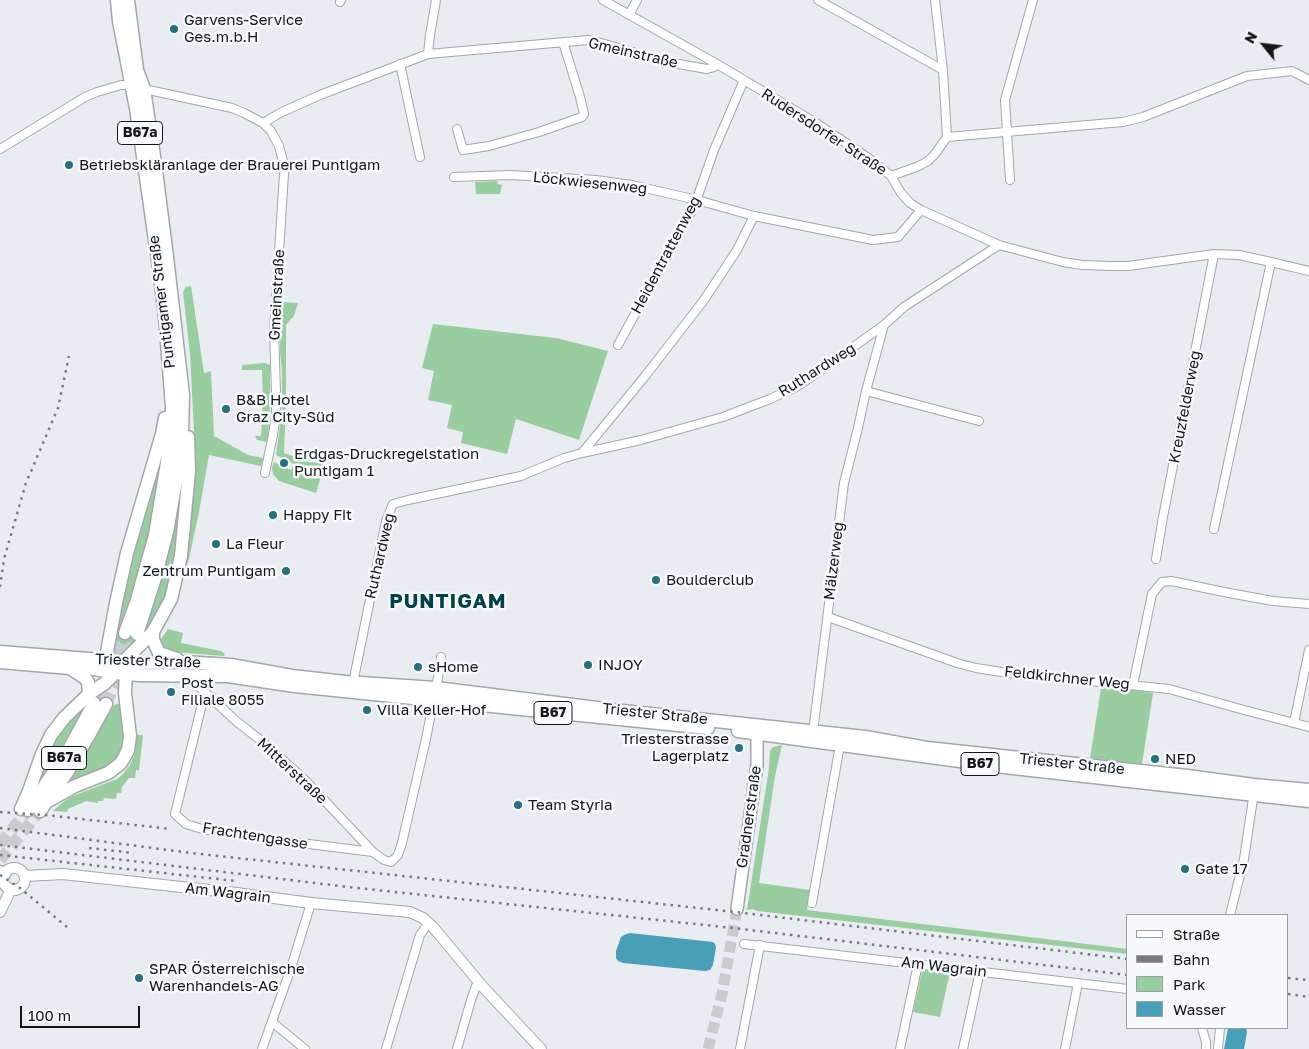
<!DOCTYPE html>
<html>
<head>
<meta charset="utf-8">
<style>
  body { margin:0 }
  #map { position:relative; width:1309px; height:1049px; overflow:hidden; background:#e9ecf0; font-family:"Golos Text",sans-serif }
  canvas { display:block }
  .legend { position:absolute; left:1126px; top:914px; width:162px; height:115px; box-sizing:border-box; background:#f6fafd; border:1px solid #9c9fa1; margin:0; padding:6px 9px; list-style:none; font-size:15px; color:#141617 }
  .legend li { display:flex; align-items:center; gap:10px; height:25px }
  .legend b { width:25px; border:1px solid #9c9fa1 }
  .north { position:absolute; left:1239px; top:20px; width:50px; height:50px; -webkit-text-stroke:4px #f6fafd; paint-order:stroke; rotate:299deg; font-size:14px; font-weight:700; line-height:20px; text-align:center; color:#141617 }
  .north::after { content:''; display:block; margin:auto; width:18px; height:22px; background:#141617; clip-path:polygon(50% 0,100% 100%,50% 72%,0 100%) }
  .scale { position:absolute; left:20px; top:1006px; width:120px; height:22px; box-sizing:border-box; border:2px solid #141617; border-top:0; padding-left:6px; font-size:15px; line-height:18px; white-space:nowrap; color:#141617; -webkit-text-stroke:4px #f6fafd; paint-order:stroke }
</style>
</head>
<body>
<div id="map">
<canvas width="1309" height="1049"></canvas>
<ul class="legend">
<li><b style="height:6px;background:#fff"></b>Straße</li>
<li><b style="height:6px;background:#797c7e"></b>Bahn</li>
<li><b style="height:14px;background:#99cda0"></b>Park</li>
<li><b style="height:14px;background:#489fb8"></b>Wasser</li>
</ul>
<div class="north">N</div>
<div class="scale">100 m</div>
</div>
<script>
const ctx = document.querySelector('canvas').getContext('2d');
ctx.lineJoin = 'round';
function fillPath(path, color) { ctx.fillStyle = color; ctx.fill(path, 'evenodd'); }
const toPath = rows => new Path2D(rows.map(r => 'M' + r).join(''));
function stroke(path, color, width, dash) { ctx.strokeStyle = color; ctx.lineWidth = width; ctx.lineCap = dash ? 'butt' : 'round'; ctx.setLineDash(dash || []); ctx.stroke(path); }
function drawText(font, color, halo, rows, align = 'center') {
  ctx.font = font + ' "Golos Text",sans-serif'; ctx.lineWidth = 5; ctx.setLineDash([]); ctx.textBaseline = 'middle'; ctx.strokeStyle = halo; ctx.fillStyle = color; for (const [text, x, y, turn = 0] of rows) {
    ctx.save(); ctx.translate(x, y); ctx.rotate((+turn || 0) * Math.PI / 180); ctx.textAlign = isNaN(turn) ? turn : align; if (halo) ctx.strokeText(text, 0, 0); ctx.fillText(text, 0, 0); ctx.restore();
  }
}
fillPath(toPath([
  [497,181,498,184,502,185,500,194,476,194,475,182],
  [191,286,204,373,211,371,214,436,248,455,263,458,261,466,209,455,199,512,187,568,193,503,195,450,190,354,183,292,186,287],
  [281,302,298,303,294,316,286,325,286,406,284,453,309,462,325,463,316,493,279,481,273,474,272,467,274,462,291,470,294,464,276,455,282,412,282,371,280,351],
  [433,324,556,338,608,351,579,440,516,419,507,454,461,443,463,432,447,428,452,405,428,400,434,371,422,368],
  [265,363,270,365,270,407,268,441,266,442,257,440,255,436,261,436,263,402,262,370,242,370,242,365],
  [155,477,159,478,148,538,120,633,143,634,145,633,144,630,161,576,172,535,181,482,184,483,181,523,178,546,171,583,166,597,156,619,147,633,132,647,115,648,113,647,116,623,132,547],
  [168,629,183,633,181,643,221,651,225,654,224,656,173,652,164,648,162,644,161,639],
  [1101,688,1139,690,1153,693,1142,764,1090,758],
  [85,703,86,706,42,779,35,788,56,736],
  [121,703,124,736,120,754,112,764,70,783,69,782,114,705],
  [137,735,143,735,139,770,136,770,135,778,129,778,122,787,121,793,117,793,116,799,104,798,103,801,98,801,97,803,86,801,68,809,67,812,53,811,63,802,70,797,117,779,123,774,130,765,135,753],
  [782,745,775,776,759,883,810,890,807,910,1128,949,1128,954,870,924,757,911,753,909,747,910,769,768,770,751,773,747],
  [927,968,950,972,940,1017,913,1012,922,971]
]), '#99cda0');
fillPath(toPath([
  [630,933,713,942,715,944,716,947,713,965,710,970,705,971,623,963,618,961,616,958,616,951,621,937,626,934],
  [1228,1028,1246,1028,1247,1032,1244,1049,1224,1049]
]), '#489fb8');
stroke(toPath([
  [708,1049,722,994,737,909]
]), '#c9cccf', 11, [11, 5.5]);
stroke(toPath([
  [94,703,125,633],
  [106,704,137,634],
  [0,844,28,810],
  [0,860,40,811]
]), '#c9cccf', 12, [12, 6]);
const minor = toPath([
  [603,0,717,64,816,123,855,149,874,162,891,176,901,193,910,203,921,210,999,245,1063,262,1082,265,1110,266,1128,266,1214,254,1239,255,1271,262,1309,271],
  [818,0,943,70],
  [340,2,341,0],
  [629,15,637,0],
  [428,54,430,35,436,0],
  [400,64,420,157],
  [263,123,282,112,320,95,428,54,588,40,594,41,664,61,684,65,707,69,714,67,717,64],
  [457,129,463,150,489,146,539,132,582,117,584,114,580,97,563,42],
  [947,137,1123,122,1143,117,1247,76,1292,71,1309,80],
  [0,149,85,97,97,92,121,85,131,85,144,89,232,108,244,113,263,123,271,131,279,146,283,161,284,174,274,330,276,392,276,415,273,435,265,473],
  [891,176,919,166,928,161,935,154,947,137,943,70,935,0],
  [454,177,510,175,596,180,632,185,697,200,754,216,873,240,898,237,921,210],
  [1010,180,1005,100,1033,0],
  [618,345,694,207,714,150,744,80],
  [866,391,979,421],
  [582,453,646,375,704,300,737,250,754,216],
  [1214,529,1271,262],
  [1156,559,1163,517,1214,254],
  [828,617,957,663,976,668,1008,673,1169,689,1244,710,1309,727],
  [186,677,195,683,236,721,264,743,306,781,373,852,384,860,391,862,398,855,402,843,426,739,439,672,441,657],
  [353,683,386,521,393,504,408,500,521,476,564,458,582,453,641,440,723,417,770,399,796,387,817,373,884,325,904,307,999,245],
  [1133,685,1152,594,1162,582,1171,581,1229,593,1273,601,1309,604],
  [205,692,175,814,186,824,202,829,261,838,373,852],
  [1294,723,1309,650],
  [813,732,844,483,858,428,866,391,884,325],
  [812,903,840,745],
  [1230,915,1244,859,1254,792],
  [744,944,1128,989],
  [272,1022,305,1049],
  [1202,1028,1206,1042,1206,1049],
  [262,1049,290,971,311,903],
  [386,1049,420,935,429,922],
  [457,1049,471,1000,476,986,480,983],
  [740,1049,760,945],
  [900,1049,918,964],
  [963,1049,980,971],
  [1065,1049,1078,983],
  [1218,1049,1220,1028]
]);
const tertiary = toPath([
  '3 879a11 11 0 1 1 22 0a11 11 0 1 1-22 0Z',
  [25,876,63,874,236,893,311,903,410,912,423,918,433,927,483,987,541,1049],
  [0,912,11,889]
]);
const secondary = toPath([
  [737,909,757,765,757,725]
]);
const primary = toPath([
  [117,0,119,21,136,108,158,261,165,316,172,407,172,428,166,469,155,535,136,603,125,633],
  [128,0,137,70,144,89,155,163,167,257,183,395,182,433,176,481,167,532,155,578,137,634],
  [153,632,153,640,159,653,177,659],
  [0,652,140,663,184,662,231,665,292,676,345,682,436,688,613,710,865,737,927,748,1187,776,1254,785,1309,790],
  [106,660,107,652,116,603,127,553,162,434,165,418],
  [0,662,70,668,89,668,115,673,139,675,228,676,295,686,708,728],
  [118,663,124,661,153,632,171,599,181,556,189,471,188,437],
  [89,694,105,683,115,673,121,670],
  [738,731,1004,767,1309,801],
  [48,801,75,786,108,773,120,764,124,758,128,750,130,736,125,693,126,673],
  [21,809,29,791,42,754,51,735,64,718,89,694,88,682,85,678,70,668],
  [28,810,68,751,94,703],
  [40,811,68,771,89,735,106,704],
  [0,872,4,874]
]);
stroke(minor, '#a3a7aa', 10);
stroke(tertiary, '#a3a7aa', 12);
stroke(secondary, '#a3a7aa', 14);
stroke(primary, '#a3a7aa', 15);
stroke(minor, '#fff', 8);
stroke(tertiary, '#fff', 10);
stroke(secondary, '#fff', 11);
stroke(primary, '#fff', 12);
stroke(toPath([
  [0,587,4,559,8,545,26,483,58,408,69,356],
  [0,812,45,815,171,829],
  [0,828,191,853,735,912,1128,959],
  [0,845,348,887,733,928,1128,975],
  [89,848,134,853],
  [0,855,236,881],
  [0,875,20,888,67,927],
  [1288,978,1309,980],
  [1288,994,1309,997]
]), '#797c7e', 2.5, [2.5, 5]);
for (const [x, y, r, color] of [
  [174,29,5,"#28707b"],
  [69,165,5,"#28707b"],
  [226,409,5,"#28707b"],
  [284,463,5,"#28707b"],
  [273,515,5,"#28707b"],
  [216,544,5,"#28707b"],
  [286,571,5,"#28707b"],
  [656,580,5,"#28707b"],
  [588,665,5,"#28707b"],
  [418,667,5,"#28707b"],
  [171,692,5,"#28707b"],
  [367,710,5,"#28707b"],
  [739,748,5,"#28707b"],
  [1155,759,5,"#28707b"],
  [518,805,5,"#28707b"],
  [1185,869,5,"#28707b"],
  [139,978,5,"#28707b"]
]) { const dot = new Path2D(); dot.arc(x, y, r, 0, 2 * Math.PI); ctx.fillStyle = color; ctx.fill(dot); stroke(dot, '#f6fafd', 2); }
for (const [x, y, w] of [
  [140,133,45],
  [553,713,38],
  [64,758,45],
  [980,764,38]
]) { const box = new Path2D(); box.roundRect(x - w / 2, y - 11.5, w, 23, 4); ctx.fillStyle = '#f6fafd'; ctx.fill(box); stroke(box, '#141617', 1); }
drawText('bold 14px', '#141617', null, [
  ["B67a",140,133],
  ["B67",553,713],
  ["B67a",64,758],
  ["B67",980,764]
]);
drawText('15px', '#141617', '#f6fafd', [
  ["Garvens-Service",184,20],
  ["Ges.m.b.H",184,37],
  ["Betriebskläranlage der Brauerei Puntigam",79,165],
  ["B&B Hotel",236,400],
  ["Graz City-Süd",236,417],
  ["Erdgas-Druckregelstation",294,454],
  ["Puntigam 1",294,471],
  ["Happy Fit",283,515],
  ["La Fleur",226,544],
  ["Zentrum Puntigam",276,571,"right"],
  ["Boulderclub",666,580],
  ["INJOY",598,665],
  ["sHome",428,667],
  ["Post",181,683],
  ["Filiale 8055",181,700],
  ["Villa Keller-Hof",377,710],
  ["Triesterstrasse",729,739,"right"],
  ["Lagerplatz",729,756,"right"],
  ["NED",1165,759],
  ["Team Styria",528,805],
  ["Gate 17",1195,869],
  ["SPAR Österreichische",149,969],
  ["Warenhandels-AG",149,986]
], 'left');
drawText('15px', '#141617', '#f6fafd', [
  ["Gmeinstraße",633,53,13],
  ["Rudersdorfer Straße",824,132,33],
  ["Löckwiesenweg",590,183,6],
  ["Heidentrattenweg",666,255,-62],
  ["Gmeinstraße",277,295,-87],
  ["Puntigamer Straße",162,302,-97],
  ["Ruthardweg",817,370,-32],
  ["Kreuzfelderweg",1185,407,-79],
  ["Ruthardweg",380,556,-77],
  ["Mälzerweg",834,561,-83],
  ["Triester Straße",148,661,2],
  ["Feldkirchner Weg",1067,678,6],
  ["Triester Straße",655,714,6],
  ["Triester Straße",1072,764,6],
  ["Mitterstraße",292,771,43],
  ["Gradnerstraße",749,817,-82],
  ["Frachtengasse",255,836,9],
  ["Am Wagrain",228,893,7],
  ["Am Wagrain",944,967,7]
]);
ctx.letterSpacing = '1px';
drawText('bold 20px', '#004149', '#f6fafd', [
  ["PUNTIGAM",448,602]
]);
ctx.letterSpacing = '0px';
</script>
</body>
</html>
